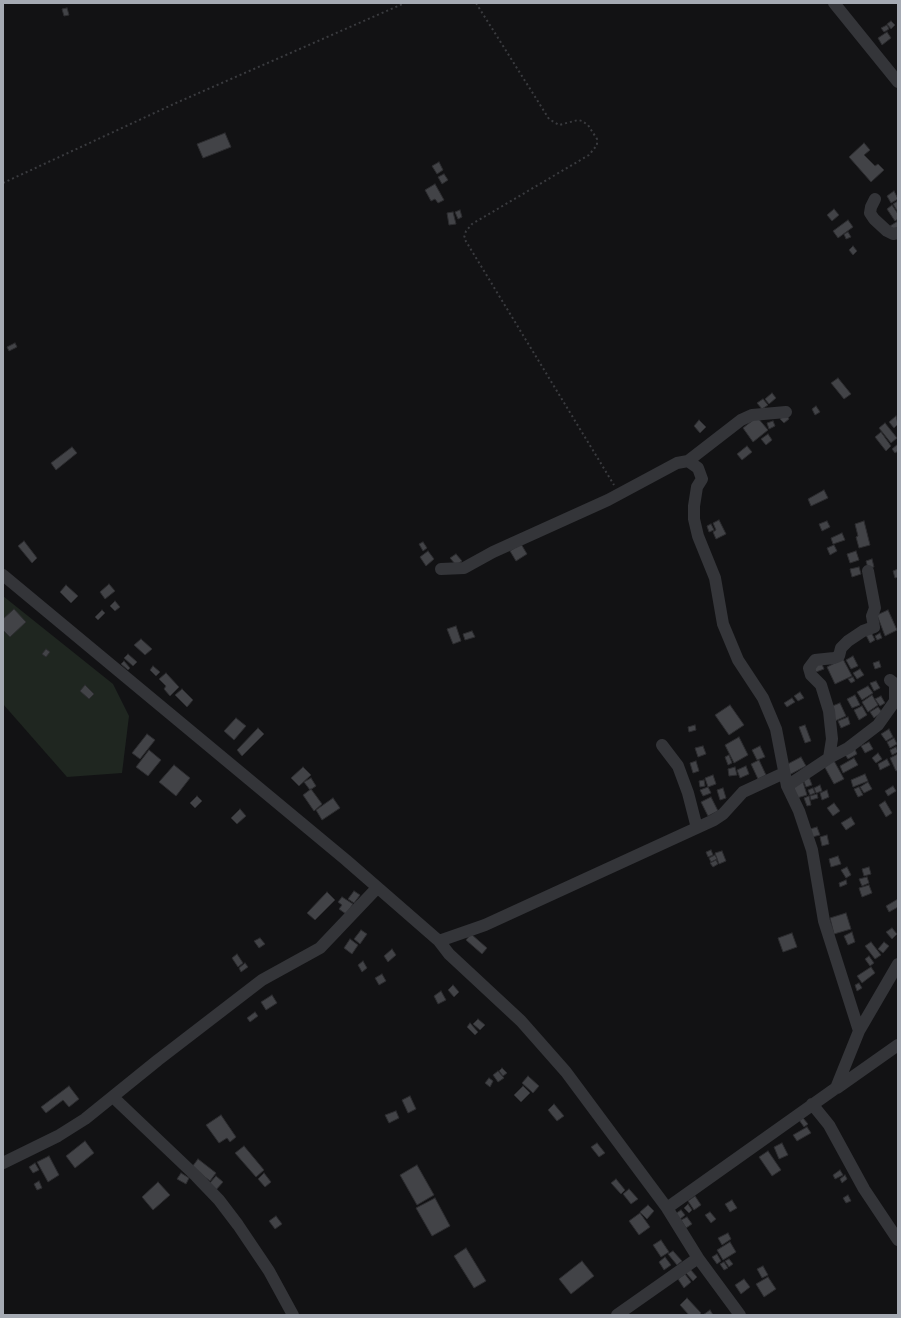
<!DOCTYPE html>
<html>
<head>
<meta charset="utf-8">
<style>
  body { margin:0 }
  #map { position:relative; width:901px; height:1318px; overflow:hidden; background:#121214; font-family:"Work Sans",sans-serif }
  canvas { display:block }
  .frame { position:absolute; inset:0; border:4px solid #a5aab3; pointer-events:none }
</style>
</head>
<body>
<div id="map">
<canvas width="901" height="1318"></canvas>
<div class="frame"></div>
</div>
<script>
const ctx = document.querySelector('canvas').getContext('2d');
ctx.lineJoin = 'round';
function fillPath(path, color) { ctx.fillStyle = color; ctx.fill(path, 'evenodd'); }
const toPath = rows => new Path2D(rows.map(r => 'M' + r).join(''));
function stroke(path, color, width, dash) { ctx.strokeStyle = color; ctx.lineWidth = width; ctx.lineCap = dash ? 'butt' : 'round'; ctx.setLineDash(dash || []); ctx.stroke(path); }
fillPath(toPath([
  [3,596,113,684,129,716,122,773,67,777,3,704]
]), '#1f2620');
const building = toPath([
  [67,8,69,15,64,16,62,9,67,8],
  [891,21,895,25,891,29,887,24,891,21],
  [887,25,889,29,884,32,881,28,887,25],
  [887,32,891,38,882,45,878,38,887,32],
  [225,133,231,147,203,158,197,144,225,133],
  [864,143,870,150,864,155,875,166,878,164,884,170,871,182,849,157,864,143],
  [439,162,443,170,437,174,432,166,439,162],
  [444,174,448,180,442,184,438,177,444,174],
  [435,184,444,200,438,203,435,199,431,201,425,190,435,184],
  [894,191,898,199,891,203,887,196,894,191],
  [898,201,898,212,893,204,898,201],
  [892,205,898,214,898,219,895,221,887,209,892,205],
  [834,209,839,215,832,221,827,215,834,209],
  [460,210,462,217,458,219,455,212,460,210],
  [453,212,456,224,449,225,447,213,453,212],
  [848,220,853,227,838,238,833,231,848,220],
  [898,221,898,229,894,232,890,226,898,221],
  [848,232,851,237,846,239,844,234,848,232],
  [853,246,857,251,853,255,849,250,853,246],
  [15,343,17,347,9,351,7,347,15,343],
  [838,378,851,394,844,399,831,383,838,378],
  [772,393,776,398,769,404,765,399,772,393],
  [763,399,768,405,762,409,757,403,763,399],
  [816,406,820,412,815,415,812,409,816,406],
  [786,414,789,419,784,423,780,419,786,414],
  [896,416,898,424,894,428,889,422,896,416],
  [757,417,768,430,753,442,743,428,757,417],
  [699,420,706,427,700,433,694,426,699,420],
  [773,421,775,426,769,429,767,423,773,421],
  [885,423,897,438,891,443,879,428,885,423],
  [881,432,891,446,886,451,875,437,881,432],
  [768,434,772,440,766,445,761,439,768,434],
  [898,444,898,451,895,453,892,449,898,444],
  [747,446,752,452,742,460,737,454,747,446],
  [72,447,77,453,56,470,51,463,72,447],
  [824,490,828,498,811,506,808,499,824,490],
  [719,520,726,534,716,539,713,532,716,530,713,523,719,520],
  [827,521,830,527,822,531,819,524,827,521],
  [864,521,870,545,859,548,856,537,858,536,855,524,864,521],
  [711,524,714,530,709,532,707,526,711,524],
  [842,533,845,540,833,544,831,538,842,533],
  [24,541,37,558,32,563,18,546,24,541],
  [423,542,427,548,423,551,419,544,423,542],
  [521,544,527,554,516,561,510,551,521,544],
  [834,545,837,551,830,555,827,548,834,545],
  [428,551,434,559,426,566,420,557,428,551],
  [856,551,859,560,850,563,847,554,856,551],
  [456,554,462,561,456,565,450,558,456,554],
  [872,559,874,567,868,568,866,561,872,559],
  [859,567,861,574,852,577,850,569,859,567],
  [898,569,898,577,895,578,893,571,898,569],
  [109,584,115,591,105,599,100,592,109,584],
  [66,585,78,596,71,603,60,592,66,585],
  [115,601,120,607,115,611,110,606,115,601],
  [14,609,26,622,10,637,3,630,3,619,14,609],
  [102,610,105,613,98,620,95,617,102,610],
  [888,610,897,630,885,636,877,615,888,610],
  [456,626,461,641,453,644,447,629,456,626],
  [472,631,475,637,465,640,463,634,472,631],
  [871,632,875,640,870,643,866,635,871,632],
  [880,633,882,638,877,640,875,636,880,633],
  [141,639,152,649,145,655,134,645,141,639],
  [46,649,50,652,46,657,42,654,46,649],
  [128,654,137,662,133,666,124,658,128,654],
  [853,656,858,666,851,669,846,660,853,656],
  [843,659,852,676,835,684,827,667,843,659],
  [124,661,130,668,128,670,121,664,124,661],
  [879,661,881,667,875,669,873,663,879,661],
  [821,662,824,669,816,672,813,666,821,662],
  [153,666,160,672,156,676,150,670,153,666],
  [860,669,864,675,857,679,853,673,860,669],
  [166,673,179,687,170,696,164,689,166,686,159,679,166,673],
  [853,677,855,681,851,683,848,679,853,677],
  [876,681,880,688,874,691,870,683,876,681],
  [85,685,94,694,89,699,80,691,85,685],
  [868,686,873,693,862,700,857,692,868,686],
  [182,689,193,700,187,707,175,695,182,689],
  [800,692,804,698,798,701,794,696,800,692],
  [855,695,860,705,852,708,847,699,855,695],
  [872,695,878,705,868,712,862,702,872,695],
  [881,696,885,703,880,706,875,699,881,696],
  [792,698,795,702,787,707,784,703,792,698],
  [840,703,846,716,835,721,830,707,840,703],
  [730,705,744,725,729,735,715,715,730,705],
  [862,706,867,715,859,720,854,710,862,706],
  [878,707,882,712,874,718,870,712,878,707],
  [848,717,850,724,841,728,838,721,848,717],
  [236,718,246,726,234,740,224,731,236,718],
  [695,725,696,730,689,732,688,727,695,725],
  [805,725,811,741,805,743,799,727,805,725],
  [258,728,264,734,242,756,237,750,258,728],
  [889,729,893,737,886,741,881,734,889,729],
  [147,734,155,740,140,759,132,753,147,734],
  [739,737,748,755,734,763,725,745,739,737],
  [894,738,897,744,890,748,887,742,894,738],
  [869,742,873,749,865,753,861,746,869,742],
  [703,746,706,754,698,757,695,748,703,746],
  [760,746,765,757,757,760,752,750,760,746],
  [854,747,857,754,848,759,844,753,854,747],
  [896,747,898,752,892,755,890,750,896,747],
  [149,750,161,760,148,776,136,767,149,750],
  [878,753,882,759,876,763,872,758,878,753],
  [898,754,898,770,896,771,890,758,898,754],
  [729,755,732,763,728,765,725,757,729,755],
  [801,757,806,766,789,775,784,766,801,757],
  [854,758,858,765,843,773,840,766,854,758],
  [833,759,844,779,834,784,823,764,833,759],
  [887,759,890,765,880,770,878,764,887,759],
  [759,760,766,775,758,779,751,764,759,760],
  [696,761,699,771,693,773,690,763,696,761],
  [174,765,190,778,176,796,159,782,174,765],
  [746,766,749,774,740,778,737,770,746,766],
  [303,767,311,775,299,786,291,778,303,767],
  [735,767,737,775,729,776,728,769,735,767],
  [865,774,868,781,853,787,851,780,865,774],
  [713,775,716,784,708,787,705,778,713,775],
  [809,777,812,785,806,787,803,779,809,777],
  [311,778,316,786,310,790,304,782,311,778],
  [704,780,705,786,700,787,699,781,704,780],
  [803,782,807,795,797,798,793,785,803,782],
  [868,782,872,789,864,793,860,787,868,782],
  [820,785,822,791,816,793,814,788,820,785],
  [893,786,896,791,888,796,885,791,893,786],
  [708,787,711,793,703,796,700,790,708,787],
  [859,787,863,795,858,797,854,789,859,787],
  [723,788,726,798,720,800,717,790,723,788],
  [813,788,815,793,810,795,808,790,813,788],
  [311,789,322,804,314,811,303,795,311,789],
  [827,790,829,797,822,800,820,793,827,790],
  [817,794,818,798,811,800,810,796,817,794],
  [197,796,202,801,195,808,190,803,197,796],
  [809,796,811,805,807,806,804,798,809,796],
  [711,797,718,811,708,816,701,802,711,797],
  [333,798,340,808,322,820,316,810,333,798],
  [885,801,892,813,886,817,879,805,885,801],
  [834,803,840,811,833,816,827,808,834,803],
  [240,809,246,816,237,824,231,818,240,809],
  [851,817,855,824,846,830,841,823,851,817],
  [817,827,820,835,812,837,810,829,817,827],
  [827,835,829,844,822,846,820,837,827,835],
  [711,850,713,855,708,857,706,852,711,850],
  [722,851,726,861,719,864,715,853,722,851],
  [715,855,717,859,711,862,709,858,715,855],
  [838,856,841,864,831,867,829,859,838,856],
  [716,860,718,864,713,867,710,863,716,860],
  [847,867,851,875,846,878,841,870,847,867],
  [869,867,871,874,864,876,862,869,869,867],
  [867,877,869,883,862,886,859,879,867,877],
  [846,880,847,884,840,887,839,883,846,880],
  [869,885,872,893,862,897,859,888,869,885],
  [354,891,360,895,354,903,348,899,354,891],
  [327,892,335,900,315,920,307,913,327,892],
  [342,897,353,904,346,914,339,909,342,905,338,902,342,897],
  [898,899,898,907,889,912,886,906,898,899],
  [846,913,851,929,834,934,830,918,846,913],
  [892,928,897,934,892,939,886,932,892,928],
  [361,930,367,934,360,944,354,939,361,930],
  [852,932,855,942,848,945,844,936,852,932],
  [792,933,797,947,783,952,778,938,792,933],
  [471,934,487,948,482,954,466,940,471,934],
  [260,938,265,944,259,948,254,941,260,938],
  [350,939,358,945,352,954,344,948,350,939],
  [871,942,881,955,875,959,865,946,871,942],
  [884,942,889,946,883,953,878,949,884,942],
  [392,949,396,955,388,962,384,956,392,949],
  [237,954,243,963,238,967,232,958,237,954],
  [869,956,874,963,870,966,865,959,869,956],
  [363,961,367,968,362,972,358,965,363,961],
  [245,963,248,967,241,972,239,968,245,963],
  [871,967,875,973,862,983,857,976,871,967],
  [382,974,386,981,379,985,375,978,382,974],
  [859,983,862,988,857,991,855,985,859,983],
  [453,985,459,992,454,997,448,990,453,985],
  [441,991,446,1000,438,1004,434,996,441,991],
  [272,995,277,1003,266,1010,261,1002,272,995],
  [255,1012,258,1016,250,1022,247,1018,255,1012],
  [478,1019,485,1025,480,1030,473,1024,478,1019],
  [470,1023,478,1032,475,1035,467,1027,470,1023],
  [502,1068,507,1073,503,1076,499,1071,502,1068],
  [498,1071,504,1078,498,1082,493,1075,498,1071],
  [528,1076,539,1086,533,1093,522,1083,528,1076],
  [489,1078,493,1081,490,1087,485,1083,489,1078],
  [69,1086,79,1099,69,1107,63,1100,46,1113,41,1107,69,1086],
  [523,1086,530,1093,521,1102,514,1095,523,1086],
  [410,1096,416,1109,408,1113,402,1100,410,1096],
  [554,1104,564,1116,557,1121,548,1110,554,1104],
  [396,1111,399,1118,389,1123,385,1115,396,1111],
  [221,1115,236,1137,230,1142,227,1138,219,1143,206,1125,221,1115],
  [803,1118,808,1124,804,1127,799,1120,803,1118],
  [807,1127,811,1133,797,1141,793,1135,807,1127],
  [85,1141,94,1153,75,1168,66,1156,85,1141],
  [597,1143,605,1153,599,1157,591,1147,597,1143],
  [782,1143,788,1155,779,1159,774,1147,782,1143],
  [244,1146,264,1170,256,1177,235,1153,244,1146],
  [768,1151,781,1170,772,1176,759,1157,768,1151],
  [49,1156,59,1175,48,1182,37,1162,49,1156],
  [198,1159,216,1173,210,1181,192,1167,198,1159],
  [35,1163,39,1170,33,1173,29,1167,35,1163],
  [417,1165,434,1195,417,1205,400,1175,417,1165],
  [840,1170,843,1175,835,1179,833,1175,840,1170],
  [181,1173,189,1178,186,1184,177,1179,181,1173],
  [264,1173,271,1182,265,1187,258,1179,264,1173],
  [845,1175,847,1179,842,1183,840,1179,845,1175],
  [216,1176,223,1182,215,1191,208,1185,216,1176],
  [616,1179,625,1190,621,1194,611,1183,616,1179],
  [39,1181,42,1188,37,1190,34,1184,39,1181],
  [158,1182,170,1195,153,1210,142,1197,158,1182],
  [629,1189,638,1199,631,1204,623,1194,629,1189],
  [848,1195,851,1201,846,1203,843,1198,848,1195],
  [695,1196,701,1205,694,1210,688,1201,695,1196],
  [435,1198,450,1226,432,1236,416,1208,435,1198],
  [732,1200,737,1208,730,1212,725,1204,732,1200],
  [688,1204,692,1210,689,1213,684,1208,688,1204],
  [648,1205,654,1211,647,1219,640,1212,648,1205],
  [681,1210,685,1215,679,1220,675,1214,681,1210],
  [710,1212,716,1219,711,1223,705,1215,710,1212],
  [640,1213,650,1227,639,1235,629,1221,640,1213],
  [276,1216,282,1224,275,1229,269,1221,276,1216],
  [687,1217,692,1224,686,1228,681,1220,687,1217],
  [728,1233,731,1239,722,1245,718,1238,728,1233],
  [661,1240,669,1252,661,1257,653,1245,661,1240],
  [730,1242,736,1252,723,1260,717,1250,730,1242],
  [466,1248,486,1281,474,1288,454,1256,466,1248],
  [673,1251,682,1261,677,1265,668,1254,673,1251],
  [717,1254,721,1261,717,1264,712,1257,717,1254],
  [665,1257,671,1265,664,1270,659,1262,665,1257],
  [729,1259,733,1264,729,1267,725,1261,729,1259],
  [582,1261,594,1276,571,1294,559,1279,582,1261],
  [724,1262,728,1268,724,1270,720,1264,724,1262],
  [763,1266,768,1275,762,1278,757,1269,763,1266],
  [690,1269,697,1277,693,1281,686,1273,690,1269],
  [685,1274,691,1282,684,1288,678,1279,685,1274],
  [768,1277,776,1289,764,1297,756,1284,768,1277],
  [744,1279,750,1287,741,1294,735,1285,744,1279],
  [687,1298,701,1313,699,1315,689,1315,680,1305,687,1298],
  [710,1310,713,1315,703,1315,710,1310]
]);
fillPath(building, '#424347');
stroke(building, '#2d2d30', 1);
stroke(toPath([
  [476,3,549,119,559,125,578,120,582,121,588,125,597,139,597,145,589,155,472,224,466,231,464,238,614,485],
  [3,183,176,103,405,3]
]), '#3a3b3f', 2, [2, 3]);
stroke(toPath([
  [834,3,898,82],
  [875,199,871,207,870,213,874,219,887,231,893,234,898,233],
  [688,461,741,420,752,415,786,412],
  [441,569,464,568,493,552,608,500,677,463,688,461,698,468,702,479,697,487,694,506,694,519,698,536,715,578,723,624,738,660,763,698,776,729,787,786,799,811,812,850,824,921,859,1031],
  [3,575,346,860,439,941,449,954,521,1021,566,1072,667,1208,698,1258,740,1315],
  [662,745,678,766,688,793,697,828],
  [829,758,832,739,829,711,821,685,811,675,809,668,815,660,834,658,839,656,841,648,848,641,863,631,874,627,872,616,875,608,868,571],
  [787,786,829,758,848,748,878,725,895,701,895,684,890,680],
  [439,941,485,925,714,820,723,814,743,792,784,773],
  [837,1088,898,1045],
  [114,1098,196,1176,219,1200,238,1225,269,1271,293,1315],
  [812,1104,829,1125,864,1189,898,1240],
  [3,1163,58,1136,85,1119,158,1060,262,980,320,948,377,888],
  [667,1208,836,1088,859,1031,898,964],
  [617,1315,698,1258]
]), '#343539', 12);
</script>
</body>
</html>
